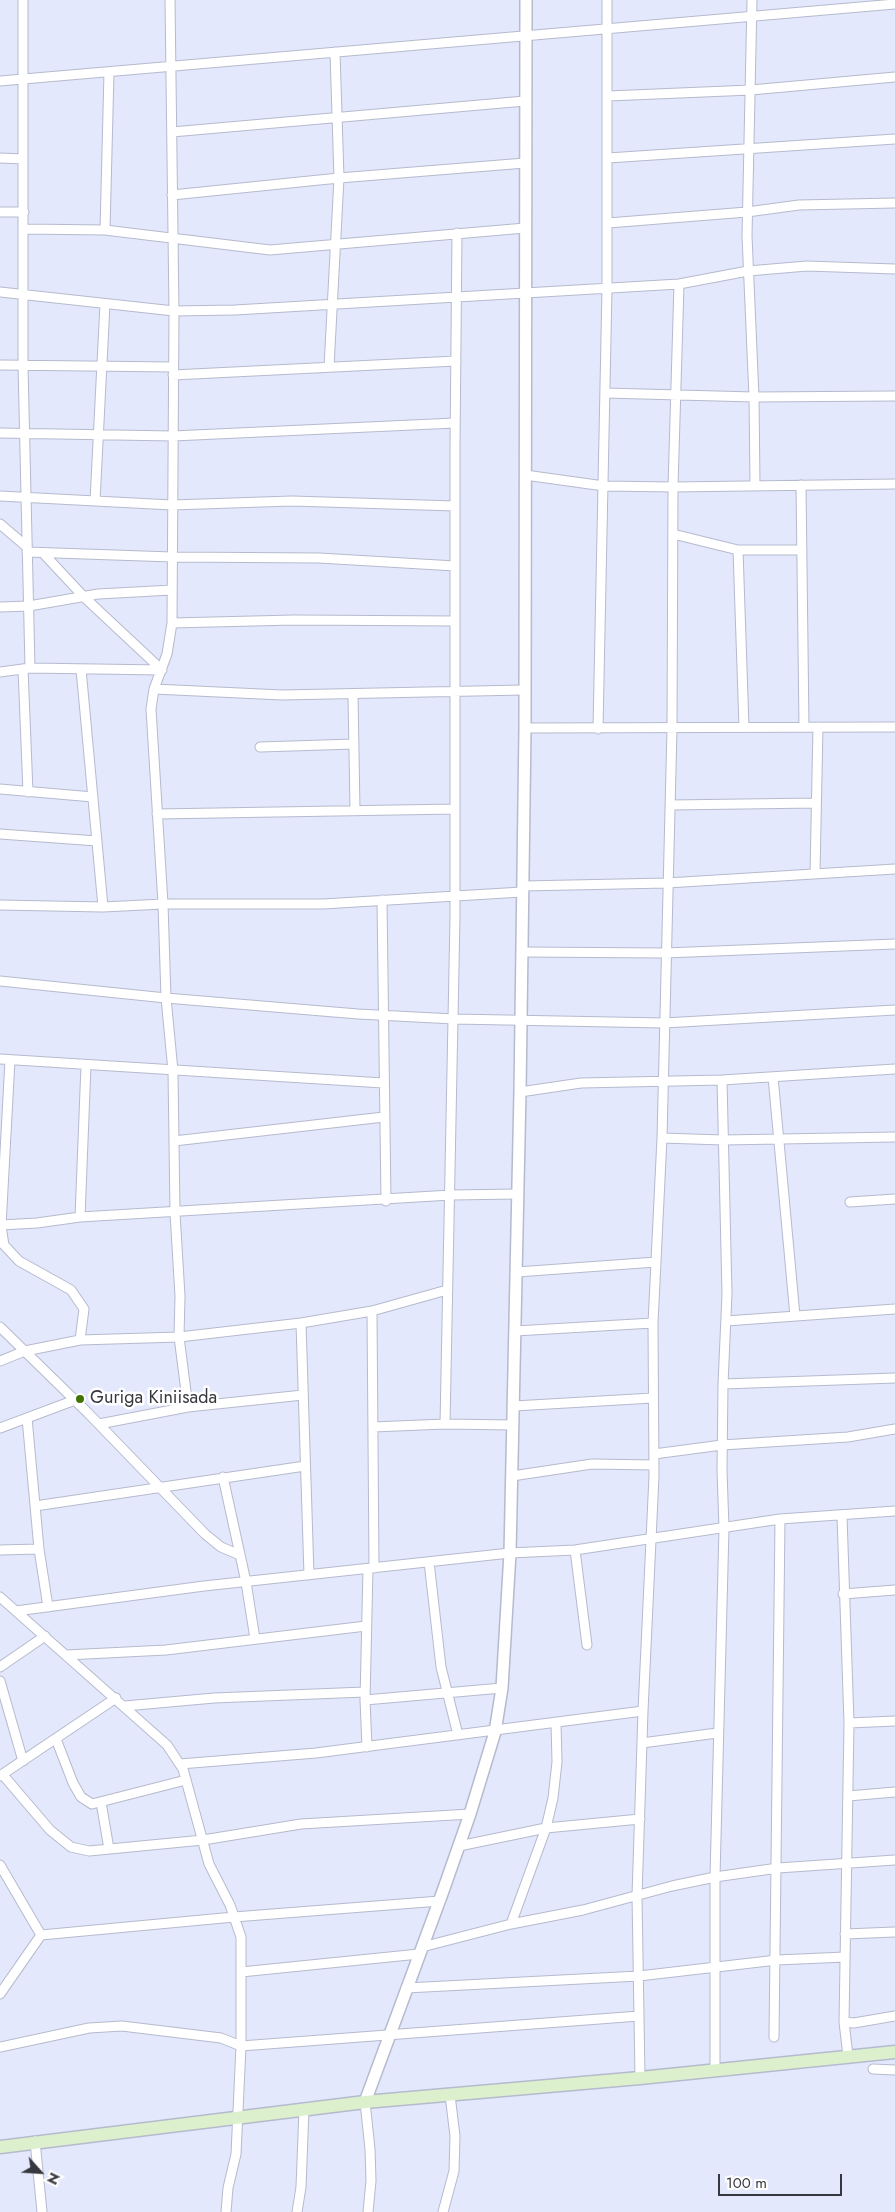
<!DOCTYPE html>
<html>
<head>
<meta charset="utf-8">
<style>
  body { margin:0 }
  #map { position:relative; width:895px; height:2212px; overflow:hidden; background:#e4e8fc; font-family:Jost,sans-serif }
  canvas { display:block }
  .north { position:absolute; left:15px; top:2147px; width:50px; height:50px; -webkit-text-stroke:4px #fff; paint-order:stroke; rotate:116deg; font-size:14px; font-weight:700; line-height:20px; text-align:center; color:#36373f }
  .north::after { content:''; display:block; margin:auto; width:18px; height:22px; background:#36373f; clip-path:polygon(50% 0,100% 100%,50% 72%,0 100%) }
  .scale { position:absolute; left:718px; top:2174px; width:124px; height:22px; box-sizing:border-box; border:2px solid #36373f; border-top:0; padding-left:6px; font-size:15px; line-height:18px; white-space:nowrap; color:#36373f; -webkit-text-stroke:4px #fff; paint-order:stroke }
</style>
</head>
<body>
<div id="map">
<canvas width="895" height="2212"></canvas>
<div class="north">N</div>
<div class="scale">100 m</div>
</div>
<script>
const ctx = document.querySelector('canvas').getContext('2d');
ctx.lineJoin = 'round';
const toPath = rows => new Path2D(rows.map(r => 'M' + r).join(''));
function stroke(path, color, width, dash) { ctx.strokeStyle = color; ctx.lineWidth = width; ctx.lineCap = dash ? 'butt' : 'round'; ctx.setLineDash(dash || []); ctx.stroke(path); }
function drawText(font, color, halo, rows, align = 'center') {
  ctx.font = font + ' Jost,sans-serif'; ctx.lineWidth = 5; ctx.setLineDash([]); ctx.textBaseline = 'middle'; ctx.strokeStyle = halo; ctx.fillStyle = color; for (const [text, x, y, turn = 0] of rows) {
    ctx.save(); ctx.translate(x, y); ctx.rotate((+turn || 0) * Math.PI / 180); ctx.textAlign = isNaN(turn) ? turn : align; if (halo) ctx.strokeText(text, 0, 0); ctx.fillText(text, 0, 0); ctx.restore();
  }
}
const minor = toPath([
  [23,0,23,365,30,668],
  [170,0,174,311,172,623,167,654,154,689,151,709,163,904,166,998,173,1071,175,1213,180,1296,179,1337,188,1407],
  [752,0,747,236,754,397,755,486],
  [0,81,895,4],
  [608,96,751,90,895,77],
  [172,132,525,101],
  [0,158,23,159],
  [608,158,895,139],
  [172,195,339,178,525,163],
  [0,212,24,212],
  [608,223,747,212,799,205,895,203],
  [24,229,105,230,270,250,525,228],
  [105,230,109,72],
  [0,292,174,311,235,310,679,284,748,271,807,266,895,269],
  [0,365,173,367],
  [329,367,339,178,335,52],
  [173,375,456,361],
  [605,393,754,397,895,396],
  [0,433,173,436,455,423],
  [525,475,604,486,673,487,895,484],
  [801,485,804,727],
  [0,496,172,505,292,501,455,506],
  [95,501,105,304],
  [0,524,27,547],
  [673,534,738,550,802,550],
  [738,550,744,727],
  [27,552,172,557,319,558,455,566],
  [43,553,84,597,162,670],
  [0,607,29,606,98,594,172,590],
  [172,623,294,620,455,621],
  [23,669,28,792],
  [81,669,103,907],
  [0,672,30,668,162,670],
  [154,689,282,695,523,690],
  [353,695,355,810],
  [525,728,895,727],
  [598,729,607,288,607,0],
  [260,747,354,744],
  [0,789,93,797],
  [670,805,816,803],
  [157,814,455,809],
  [0,834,97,841],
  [815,873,818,727],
  [523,886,667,883,895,869],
  [382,900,386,1201],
  [0,905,103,907,163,904,323,904,522,892],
  [522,952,665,953,895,944],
  [0,981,166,998,358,1014,454,1019,664,1023,895,1010],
  [0,1059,383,1083],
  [10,1060,1,1226,4,1245,19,1261,71,1290,84,1309,80,1340],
  [773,1077,795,1316],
  [520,1092,581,1083,722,1080,895,1069],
  [662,1138,723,1140,895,1137],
  [174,1141,384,1117],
  [850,1202,895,1199],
  [80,1217,86,1065],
  [0,1225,37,1223,80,1217,451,1195,518,1194],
  [517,1272,656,1262],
  [372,1311,374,1568],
  [726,1321,895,1309],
  [301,1323,309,1575],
  [0,1327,88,1413,205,1534,221,1547,240,1555],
  [515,1331,653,1323],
  [0,1361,25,1351,80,1340,179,1337,301,1323,372,1311,447,1290],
  [723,1384,895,1378],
  [514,1406,653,1398],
  [27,1418,39,1549,48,1607],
  [99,1424,188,1407,303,1395],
  [445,1424,455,917,455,447,457,233],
  [373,1427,445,1424,513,1425],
  [0,1428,75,1400],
  [654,1454,722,1445,848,1437,895,1429],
  [512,1476,592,1464,654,1465],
  [223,1477,246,1582,255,1639],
  [35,1506,305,1466],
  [842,1516,849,1723,844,2022,854,2023,895,2016],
  [0,1550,39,1549],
  [575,1550,587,1645],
  [429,1562,441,1667,458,1735],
  [843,1594,895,1590],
  [0,1597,167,1745,183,1769,209,1864,230,1905,241,1937,241,2046,236,2154,228,2188,226,2212],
  [16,1611,204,1586,510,1553,575,1550,780,1519,895,1511],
  [66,1655,166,1650,366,1626],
  [0,1667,45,1636],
  [0,1681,23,1761],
  [365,1700,502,1688],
  [125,1706,214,1698,365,1692],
  [849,1723,895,1721],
  [56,1739,73,1783,81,1797,92,1804,186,1780],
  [642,1743,717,1733],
  [367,1747,365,1700,368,1569],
  [180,1764,316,1753,643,1711],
  [3,1775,50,1830,71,1847,89,1851,203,1840,301,1824,470,1814],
  [0,1776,116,1698],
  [848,1796,895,1792],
  [101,1802,109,1849],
  [459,1846,546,1828,640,1819],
  [0,1865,41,1935],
  [511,1924,546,1828,553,1798,557,1762,556,1723],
  [845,1934,895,1932],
  [422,1947,511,1924,583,1910,672,1886,715,1877,778,1868,895,1860],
  [241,1972,419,1954],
  [406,1988,639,1976,777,1960,845,1957],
  [0,1994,41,1935,234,1917,440,1901],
  [844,2022,848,2056],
  [774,2037,780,1519],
  [0,2047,89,2028,122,2026,221,2038,241,2046,639,2016],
  [873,2069,895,2070],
  [715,2070,715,1877,724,1528,722,1471,723,1384,727,1294,722,1080],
  [640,2078,637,1896,643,1711,654,1476,653,1323,662,1138,672,728,673,487,679,284],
  [365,2102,370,2149,371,2181,368,2212],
  [35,2141,42,2212],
  [297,2212,301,2187,304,2109],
  [443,2212,454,2171,455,2136,450,2095]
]);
const tertiary = toPath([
  [365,2102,443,1891,470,1814,495,1732,502,1688,510,1553,520,1092,525,728,526,0]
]);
const secondary = toPath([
  [0,2147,365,2102,640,2078,895,2052]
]);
stroke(minor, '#b6bacd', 11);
stroke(tertiary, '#b6bacd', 14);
stroke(secondary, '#b6bacd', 15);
stroke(minor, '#fff', 9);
stroke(tertiary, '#fff', 11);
stroke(secondary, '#dcf0ce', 12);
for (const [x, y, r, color] of [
  [80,1399,5,"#3f7400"]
]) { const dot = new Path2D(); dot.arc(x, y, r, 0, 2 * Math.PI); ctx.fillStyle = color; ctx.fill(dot); stroke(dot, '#fff', 2); }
drawText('18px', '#36373f', '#fff', [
  ["Guriga Kiniisada",90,1399]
], 'left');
</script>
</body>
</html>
